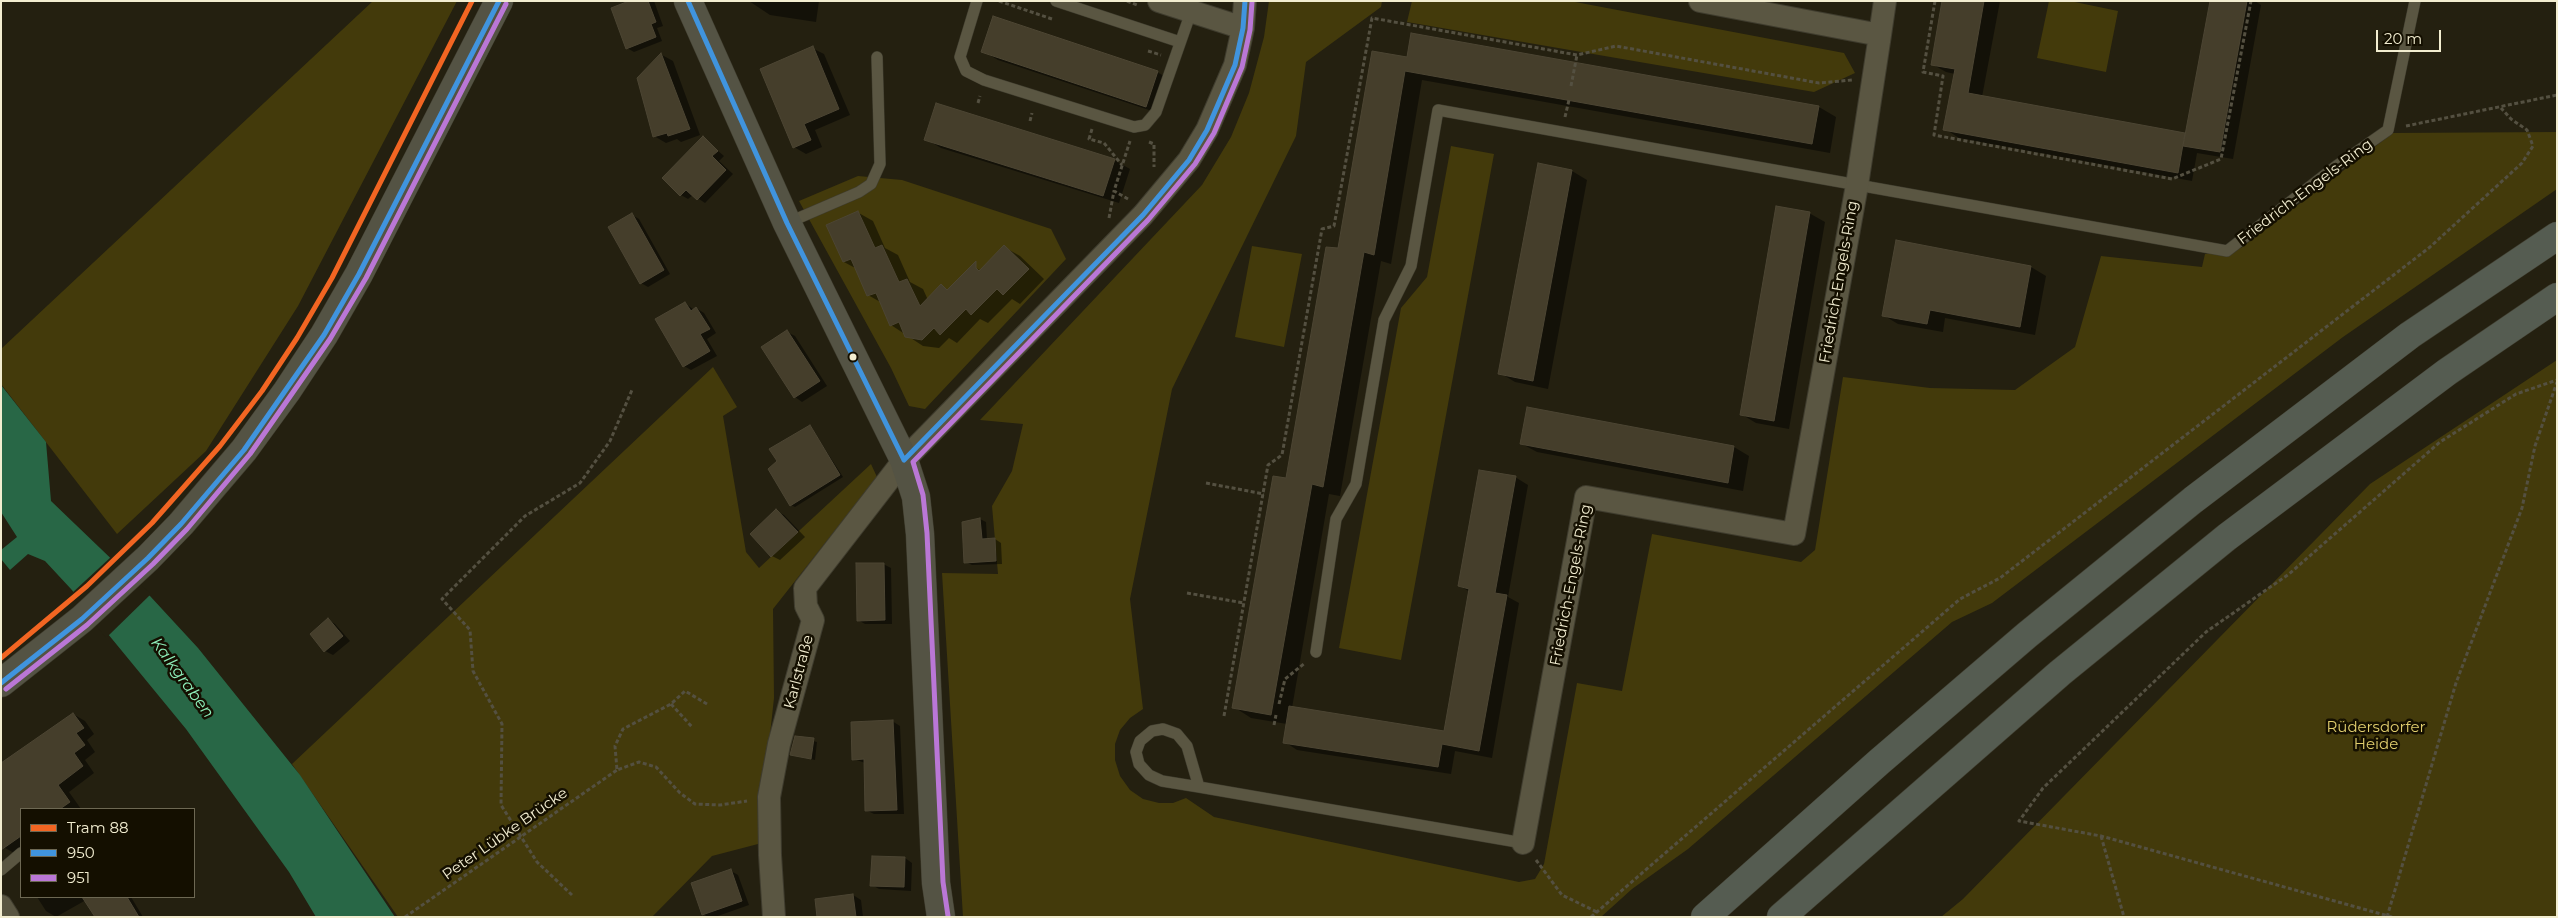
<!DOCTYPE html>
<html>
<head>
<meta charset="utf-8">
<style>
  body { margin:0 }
  #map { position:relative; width:2558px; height:918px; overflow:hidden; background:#242010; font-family:Montserrat,sans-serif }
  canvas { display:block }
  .frame { position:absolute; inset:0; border:2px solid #f2edd0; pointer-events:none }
  .legend { position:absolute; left:20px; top:808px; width:175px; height:90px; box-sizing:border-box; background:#140f00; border:1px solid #6d6853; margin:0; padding:6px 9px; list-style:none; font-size:15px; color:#f2edd0 }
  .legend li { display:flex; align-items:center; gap:10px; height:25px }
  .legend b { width:25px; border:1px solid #6d6853 }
  .scale { position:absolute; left:2376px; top:30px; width:65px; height:22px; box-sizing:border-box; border:2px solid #f2edd0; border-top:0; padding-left:6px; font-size:15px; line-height:18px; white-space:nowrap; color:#f2edd0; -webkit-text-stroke:4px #140f00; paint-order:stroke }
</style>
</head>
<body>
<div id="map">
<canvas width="2558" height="918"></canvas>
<div class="frame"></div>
<ul class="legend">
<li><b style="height:6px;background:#f26522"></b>Tram 88</li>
<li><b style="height:6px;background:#4094de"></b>950</li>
<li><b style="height:6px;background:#ba77d6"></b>951</li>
</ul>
<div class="scale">20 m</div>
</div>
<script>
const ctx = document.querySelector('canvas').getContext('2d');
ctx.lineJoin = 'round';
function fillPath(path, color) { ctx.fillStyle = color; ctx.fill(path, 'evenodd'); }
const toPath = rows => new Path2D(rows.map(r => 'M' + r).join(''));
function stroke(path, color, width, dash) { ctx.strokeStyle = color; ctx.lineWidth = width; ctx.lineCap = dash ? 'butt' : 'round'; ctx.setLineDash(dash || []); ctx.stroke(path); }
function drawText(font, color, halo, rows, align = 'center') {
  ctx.font = font + ' Montserrat,sans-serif'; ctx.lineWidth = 5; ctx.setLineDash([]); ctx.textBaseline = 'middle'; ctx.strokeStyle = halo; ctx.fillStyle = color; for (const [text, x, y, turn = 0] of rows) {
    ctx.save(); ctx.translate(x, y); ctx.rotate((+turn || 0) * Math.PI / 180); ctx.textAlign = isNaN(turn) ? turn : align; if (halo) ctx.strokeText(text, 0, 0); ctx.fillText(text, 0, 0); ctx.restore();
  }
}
fillPath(toPath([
  [373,1,457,1,298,306,206,451,117,534,1,384,1,349],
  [1269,1,1382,1,1381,7,1306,62,1296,136,1172,389,1130,599,1143,709,1130,718,1120,730,1115,744,1115,760,1120,776,1130,790,1143,799,1159,803,1173,803,1186,798,1214,817,1519,882,1535,879,1544,864,1577,683,1622,691,1652,534,1801,562,1815,550,1843,377,1930,388,2015,390,2075,347,2101,256,2202,267,2205,254,2241,248,2393,133,2557,132,2557,189,2343,337,1992,603,1952,622,1688,849,1632,889,1601,917,963,917,942,573,998,574,992,506,1012,471,1023,424,980,420,1202,185,1231,137,1249,93,1264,37],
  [1412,1,1570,1,1844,53,1855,73,1814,92,1407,22],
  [2049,1,2070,1,2118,11,2106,72,2037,58],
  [1451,146,1494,154,1401,660,1339,648,1401,308,1427,277],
  [858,176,902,180,1051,229,1066,259,925,409,909,406,891,368,799,201],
  [1252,246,1302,254,1284,347,1235,337],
  [2557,360,2557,917,1941,917,1963,899,2370,484],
  [713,367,737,407,723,416,746,552,759,568,871,464,877,477,773,609,774,698,758,844,712,856,652,917,398,917,292,764]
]), '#433a0b');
fillPath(toPath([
  [1,385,46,442,51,501,150,596,198,648,300,775,395,917,316,917,289,872,186,729,71,589,45,561,28,554,10,570,1,559,1,550,17,537,1,512]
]), '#286746');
fillPath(toPath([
  [112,556,151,594,106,638,71,594]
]), '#242010');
fillPath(toPath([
  [633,1,654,1,663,26,657,28,662,41,634,52,627,48],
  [749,1,819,1,816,22,770,15],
  [1943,1,2000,1,1982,97,2186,135,2211,1,2255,1,2261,5,2233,159,2197,153,2192,181,1959,138,1945,129,1955,74,1946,72,1932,64],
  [812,48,824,54,850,115,815,130,822,147,806,154,794,147],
  [983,51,1157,72,1173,81,1161,114,998,60],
  [662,55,673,61,700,135,681,142,677,139,666,143,654,136,638,78],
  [1408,58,1819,107,1836,117,1830,153,1422,80,1391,264,1381,261,1340,496,1329,494,1292,708,1445,732,1470,592,1460,586,1515,477,1528,485,1508,597,1519,603,1492,758,1455,751,1451,774,1297,750,1285,742,1287,724,1251,718,1234,707,1339,250],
  [703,138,724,156,719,161,733,174,705,203,693,195,688,199,681,195],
  [926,139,1114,160,1130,169,1119,203,941,148],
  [1539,165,1572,171,1587,180,1548,389,1515,382,1500,373],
  [857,212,873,221,885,248,898,255,910,282,923,289,928,300,941,286,948,290,973,266,981,271,1004,247,1020,256,1044,279,1020,304,1012,299,988,323,980,319,957,343,949,338,939,348,923,346,891,325,882,303,868,295,857,269,844,262],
  [1809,213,1825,222,1789,429,1756,423,1741,414],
  [632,215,639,219,670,274,648,287,641,283],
  [2031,267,2046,276,2035,335,1945,318,1943,332,1898,324,1883,315],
  [685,303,694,310,696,308,704,313,716,333,707,339,717,356,691,370,684,366],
  [787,332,795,336,827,386,802,402,795,397],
  [1528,409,1734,447,1749,456,1743,491,1537,452,1522,444],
  [810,426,843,477,795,507,791,505],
  [776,511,784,515,805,537,780,560,772,556,751,534],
  [980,519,986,522,987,540,995,539,1001,543,1002,564,972,565,966,562],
  [883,564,891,568,892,624,865,624,858,620],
  [328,620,335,624,350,641,333,655,325,651],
  [73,714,85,721,94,734,87,740,95,752,85,760,94,773,69,792,81,809,21,809,21,851,16,854,5,848,1,843],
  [892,721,900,726,904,814,874,814,866,810,865,763,854,759],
  [796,737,817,742,815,760,792,755],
  [905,858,912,863,911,891,879,889,872,885],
  [731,871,738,875,749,905,715,917,708,917,703,914],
  [853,895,861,900,863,917,818,917],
  [37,897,131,897,143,917,96,917,86,900,56,917,46,911]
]), '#0007');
const building = toPath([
  [629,1,648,1,656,22,651,24,656,37,626,49,611,8,629,1],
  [1942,1,1984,1,1968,93,2185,133,2178,173,1943,130,1955,69,1931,65,1942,1],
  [2210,1,2247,1,2220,152,2183,146,2210,1],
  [993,16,1158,71,1146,107,981,52,993,16],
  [1411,33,1819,106,1812,144,1405,71,1374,255,1364,252,1323,487,1312,484,1271,715,1232,708,1273,476,1286,478,1326,247,1338,248,1372,51,1407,57,1411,33],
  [813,46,839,109,804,124,811,140,793,148,760,69,813,46],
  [661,53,690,129,668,136,667,133,653,137,637,78,661,53],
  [936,103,1115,159,1103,196,924,140,936,103],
  [703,136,718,151,712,156,726,170,697,200,686,190,680,196,662,178,703,136],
  [1538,163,1572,170,1533,381,1498,374,1538,163],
  [1776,206,1810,212,1774,421,1740,415,1776,206],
  [858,211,875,248,882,245,899,282,907,279,920,306,941,284,947,290,976,261,976,268,979,271,1004,245,1029,269,1003,295,997,289,971,315,966,309,940,335,934,328,922,340,905,337,899,322,890,326,876,293,867,296,851,259,843,262,826,225,858,211],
  [632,213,664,270,640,284,608,227,632,213],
  [1896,240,2031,266,2020,327,1930,310,1927,324,1882,316,1896,240],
  [685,302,691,311,696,307,710,329,700,334,710,351,683,367,655,319,685,302],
  [787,330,820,381,794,398,761,347,787,330],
  [1527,407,1734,446,1728,483,1520,444,1527,407],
  [810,425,840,475,790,506,768,469,777,461,769,449,810,425],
  [1479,470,1516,476,1495,593,1507,595,1479,751,1442,744,1438,767,1283,743,1289,706,1444,731,1469,589,1458,586,1479,470],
  [776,509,798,532,771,557,750,534,776,509],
  [980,518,982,539,995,538,996,561,964,563,962,522,980,518],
  [856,563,884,563,885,620,857,621,856,563],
  [328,618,343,636,324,652,310,634,328,618],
  [73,713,84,728,76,733,85,745,74,753,83,766,58,785,70,802,60,809,21,809,21,836,1,850,1,763,73,713],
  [893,720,897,810,865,811,864,759,852,760,851,722,893,720],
  [795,736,814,738,811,759,790,755,795,736],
  [872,856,905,857,904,887,870,886,872,856],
  [731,869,742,901,702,915,691,883,731,869],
  [853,894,856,917,817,917,815,899,853,894],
  [82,897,127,897,139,917,95,917,82,897]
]);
fillPath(building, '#453e2b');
stroke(building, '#4c4533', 1);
const lane = toPath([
  [977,1,960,57,966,71,984,80,1134,127,1145,125,1156,112,1191,12],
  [1056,1,1180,42],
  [787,223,859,192,871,184,880,164,877,57],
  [1316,652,1336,519,1356,484,1384,320,1411,266,1438,110,2227,251,2335,167,2388,130,2415,1],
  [1199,787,1162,781,1149,775,1139,764,1136,752,1140,741,1152,731,1163,729,1177,734,1187,746,1199,787,1523,843],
  [1,870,21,853]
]);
const street = toPath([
  [1159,1,1243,28],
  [1880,35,1885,1],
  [1523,843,1586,497,1794,534,1857,185,1880,35,1700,1],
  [1,906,8,917],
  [774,917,770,855,769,797,779,744,813,620,806,606,805,588,904,460,1143,215,1189,160,1207,130,1235,65,1243,28,1245,1]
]);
const secondary = toPath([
  [688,1,787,223,904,460,916,497,920,534,936,883,941,917],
  [1,683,82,619,148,558,181,524,244,450,287,391,324,335,359,274,499,1]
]);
const highway = toPath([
  [1705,917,1879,762,2027,635,2193,500,2410,335,2557,236],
  [1781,917,2060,673,2227,537,2447,372,2557,297]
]);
stroke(lane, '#3f3c2e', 12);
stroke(street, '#3f3c2e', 24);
stroke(secondary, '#3f3c2e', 29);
stroke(highway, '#3f3c2e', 29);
stroke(toPath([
  [999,1,1052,19],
  [1127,1,1137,5],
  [1935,1,1923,72,1943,76,1934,135,2172,179,2221,159,2251,1],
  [1148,51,1161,55],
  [1571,86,1577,55],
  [978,103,980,96],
  [1565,117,1569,100],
  [1030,121,1032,113],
  [2406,126,2557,95],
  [1092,129,1089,139,1104,143,1122,165],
  [1149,142,1154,144,1154,167],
  [1128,199,1114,191,1130,141],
  [1109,218,1114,191],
  [1206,483,1264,494],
  [1187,593,1244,603],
  [671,704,693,728],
  [707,704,685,691,671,704,623,729,615,746,617,770,639,762,656,767,680,793,695,804,720,805,747,801],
  [1279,704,1285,679,1305,663],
  [1224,716,1268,465,1282,455,1322,229,1334,226,1372,18,1577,55,1616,46,1819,83,1852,80],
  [1274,725,1276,715],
  [2101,836,2124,917],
  [1536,860,1562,895,1597,912],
  [572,895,537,862,501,805,502,724,473,671,470,630,442,599,525,516,580,483,610,441,632,390],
  [1591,917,1960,599,2000,578,2430,247,2522,163,2533,146,2527,130,2511,119,2501,108],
  [2387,917,2456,683,2522,508,2535,446,2557,382],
  [2392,917,2101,836,2019,821,2043,788,2206,632,2289,574,2440,442,2516,394,2557,380]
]), '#545041', 3, [4, 2.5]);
stroke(lane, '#5a5642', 11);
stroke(street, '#5a5642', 22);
stroke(secondary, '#545344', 28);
stroke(highway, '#555c51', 28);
stroke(toPath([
  [405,917,617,770]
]), '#545041', 3, [4, 2.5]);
stroke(toPath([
  [688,1,787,223,904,460],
  [904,460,1143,215,1189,160,1207,130,1235,65,1243,28,1245,1],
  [1,683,82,619,148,558,181,524,244,450,324,335,359,274,499,1]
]), '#4094de', 5);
stroke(toPath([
  [6,689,87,625,153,564,187,529,250,454,330,339,366,278,506,4],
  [948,916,943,882,927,533,923,495,913,462,1148,220,1195,164,1214,133,1242,67,1250,30,1252,2]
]), '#ba77d6', 5);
stroke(toPath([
  [1,658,87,586,152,523,220,446,262,391,297,338,332,278,472,1]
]), '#f26522', 5);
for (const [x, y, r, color] of [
  [853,357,4.5,"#f2edd0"]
]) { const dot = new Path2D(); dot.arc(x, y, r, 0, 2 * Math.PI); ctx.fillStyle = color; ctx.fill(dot); stroke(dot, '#140f00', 2); }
drawText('15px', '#f2edd0', '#140f00', [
  ["Friedrich-Engels-Ring",2305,192,-37],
  ["Friedrich-Engels-Ring",1839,282,-80],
  ["Friedrich-Engels-Ring",1571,585,-79],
  ["Karlstraße",799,672,-75],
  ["Peter Lübke Brücke",505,834,-35]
]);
drawText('15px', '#e1ce6d', '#140f00', [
  ["Rüdersdorfer",2376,728],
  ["Heide",2376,745]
]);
drawText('italic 16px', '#8ff1bb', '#140f00', [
  ["Kalkgraben",182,678,54]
]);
</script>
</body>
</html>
